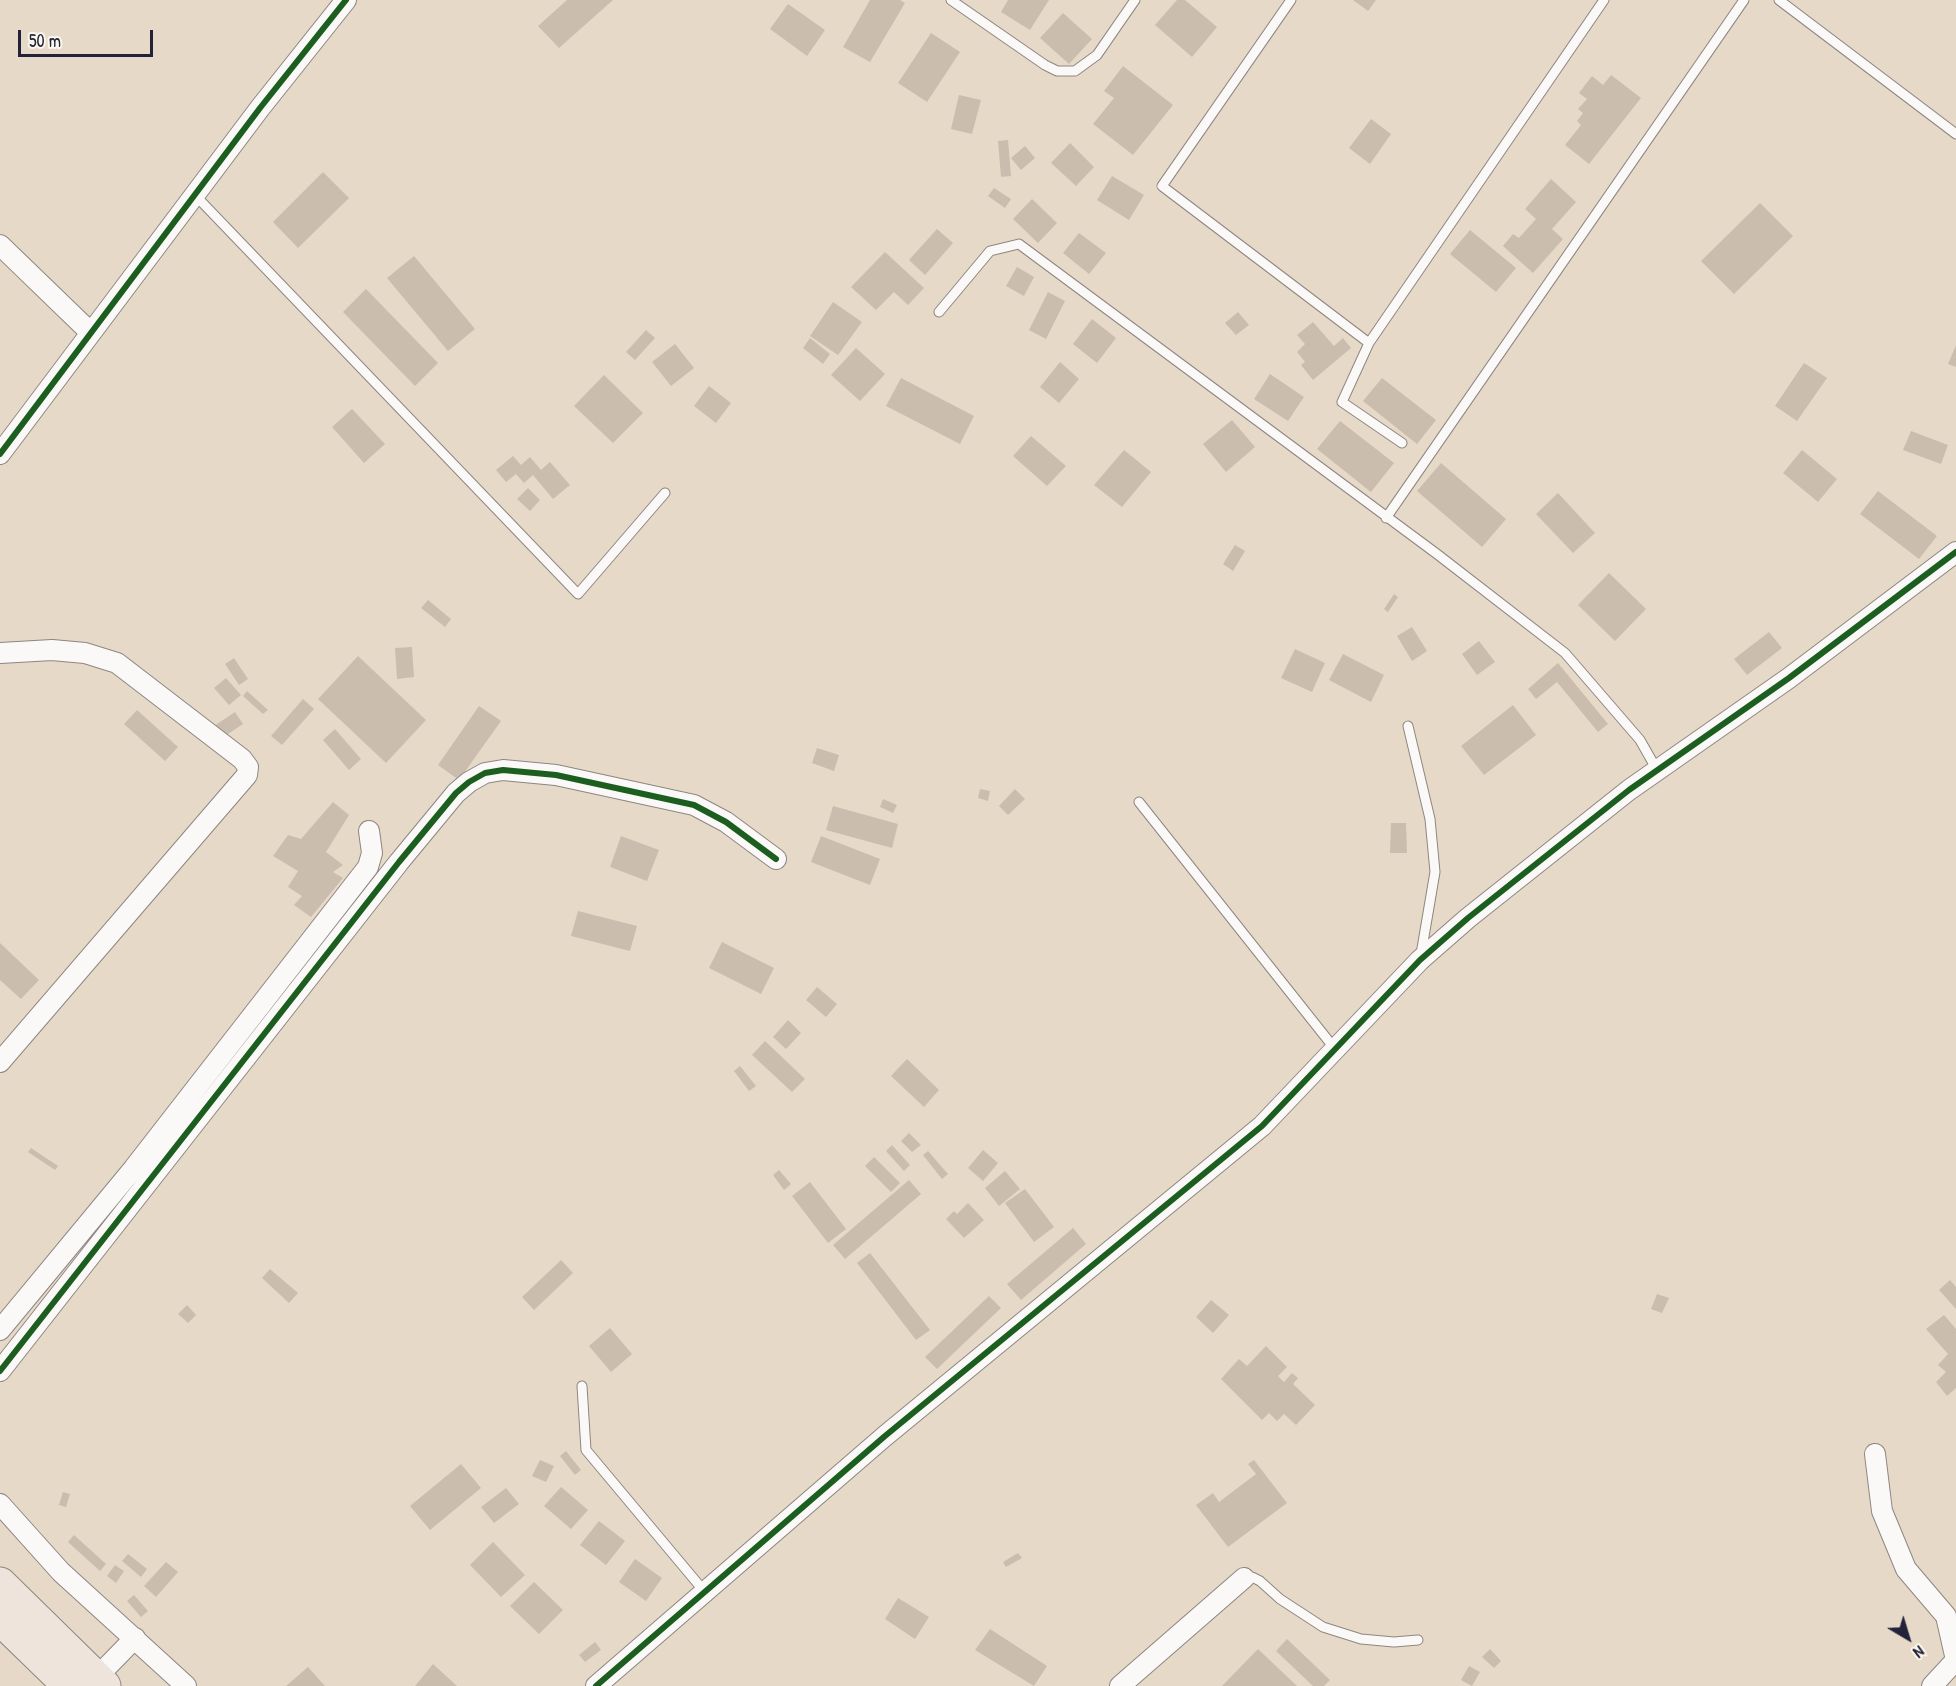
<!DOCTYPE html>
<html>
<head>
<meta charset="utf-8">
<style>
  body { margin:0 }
  #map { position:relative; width:1956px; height:1686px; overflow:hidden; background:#e6d9c8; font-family:"Patrick Hand",sans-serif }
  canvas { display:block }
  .north { position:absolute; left:1878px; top:1608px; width:60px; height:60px; -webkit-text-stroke:4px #fbf7ec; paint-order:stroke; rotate:142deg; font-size:16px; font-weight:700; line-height:24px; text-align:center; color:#22223b }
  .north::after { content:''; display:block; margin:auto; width:21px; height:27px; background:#22223b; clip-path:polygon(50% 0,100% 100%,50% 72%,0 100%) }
  .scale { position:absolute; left:18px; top:30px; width:135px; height:27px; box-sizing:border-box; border:3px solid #22223b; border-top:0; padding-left:8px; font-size:18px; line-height:21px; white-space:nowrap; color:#22223b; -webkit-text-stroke:4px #fbf7ec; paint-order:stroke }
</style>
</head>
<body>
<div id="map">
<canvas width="1956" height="1686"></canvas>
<div class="north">N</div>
<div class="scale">50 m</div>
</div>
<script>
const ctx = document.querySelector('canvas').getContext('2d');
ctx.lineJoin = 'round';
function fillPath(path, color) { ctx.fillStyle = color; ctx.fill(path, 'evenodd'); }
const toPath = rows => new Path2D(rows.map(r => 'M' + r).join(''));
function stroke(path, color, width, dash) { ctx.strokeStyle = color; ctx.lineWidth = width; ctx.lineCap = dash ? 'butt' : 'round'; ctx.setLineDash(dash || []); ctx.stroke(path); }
fillPath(toPath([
  [567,0,613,0,559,48,538,26],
  [870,0,900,0,905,3,870,62,843,47],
  [1008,0,1049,0,1030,30,1001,12],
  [1177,0,1185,0,1217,27,1192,57,1155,25],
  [1353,0,1376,0,1368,11],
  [788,4,825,30,807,56,770,29],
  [1063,13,1092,39,1069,64,1040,38],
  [931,33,960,52,927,102,898,83],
  [1123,66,1173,105,1133,155,1093,124,1114,98,1104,91],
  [1611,75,1641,98,1589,164,1565,145,1581,125,1577,121,1583,113,1578,109,1587,99,1579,93,1592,76,1603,85],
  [959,95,981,100,972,134,951,129],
  [1371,119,1391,134,1370,164,1349,148],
  [1008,140,1011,176,1001,177,998,141],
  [1070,143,1094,167,1076,186,1051,163],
  [1025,146,1035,158,1021,170,1011,158],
  [323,172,349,198,298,248,273,222],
  [1112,176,1144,195,1129,220,1097,200],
  [1551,179,1576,202,1552,229,1563,239,1533,273,1503,246,1513,234,1519,238,1536,219,1525,209],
  [994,188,1011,199,1005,208,988,196],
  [1032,199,1057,223,1038,243,1013,219],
  [1760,203,1793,236,1734,294,1701,261],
  [937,229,953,243,925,275,909,260],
  [1470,230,1516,268,1496,292,1450,254],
  [1079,233,1106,253,1089,274,1063,253],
  [885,252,924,288,908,305,894,292,876,310,851,287],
  [414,256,475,329,448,351,387,278],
  [1017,267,1034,277,1024,296,1006,286],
  [366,289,438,363,415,386,343,312],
  [1048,292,1065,301,1046,339,1029,330],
  [833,302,862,322,838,355,810,336],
  [1238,312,1249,325,1236,335,1225,323],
  [1092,319,1116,338,1097,363,1073,344],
  [1313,322,1334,346,1343,338,1351,348,1313,380,1301,365,1305,362,1297,352,1305,344,1297,335],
  [646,330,655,338,635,360,626,352],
  [810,338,830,354,823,364,803,348],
  [675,344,694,368,671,386,652,362],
  [1956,345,1956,367,1948,364],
  [856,348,885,374,860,401,831,375],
  [1060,362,1079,379,1059,403,1040,387],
  [1804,363,1827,378,1797,421,1775,406],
  [1270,374,1304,397,1288,421,1254,399],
  [604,375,643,413,613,443,574,406],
  [901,378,974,416,960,444,886,406],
  [1382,378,1436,420,1417,444,1363,401],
  [709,386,731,403,716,423,694,406],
  [352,409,385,444,364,463,332,427],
  [1232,420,1255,447,1226,472,1203,444],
  [1340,421,1394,463,1371,492,1317,449],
  [1911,431,1948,445,1941,464,1903,450],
  [1031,436,1066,466,1047,486,1013,456],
  [1124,450,1151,472,1122,507,1094,485],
  [1802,450,1837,479,1818,502,1783,473],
  [513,456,521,465,530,457,541,470,550,462,570,485,553,499,533,475,524,483,516,474,506,482,496,470],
  [1441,463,1506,519,1482,547,1417,491],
  [528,488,540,500,530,511,517,499],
  [1878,491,1937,536,1919,559,1860,514],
  [1558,493,1595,533,1573,553,1536,514],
  [1235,545,1245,551,1233,571,1223,564],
  [1609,573,1646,609,1615,641,1578,605],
  [1394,594,1398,597,1388,612,1384,609],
  [428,600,451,619,445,627,421,608],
  [1412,627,1427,651,1412,661,1397,636],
  [1769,632,1782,648,1747,675,1734,659],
  [1479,641,1495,662,1477,675,1462,654],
  [412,647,414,677,397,679,395,648],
  [1295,649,1325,663,1312,692,1281,678],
  [1343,654,1384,675,1371,702,1329,680],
  [358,656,426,720,386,763,318,699],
  [234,658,248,679,239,685,225,664],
  [1558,663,1608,724,1598,732,1557,682,1536,699,1528,689],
  [226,678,241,695,229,705,214,688],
  [247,691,268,710,263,714,243,696],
  [303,699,314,709,282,745,271,736],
  [1513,705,1536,735,1484,775,1461,746],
  [479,706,501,721,459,780,438,765],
  [137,710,178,747,165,761,124,724],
  [235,712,243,724,219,740,211,728],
  [335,729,361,759,349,770,323,740],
  [817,748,839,755,834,771,812,763],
  [980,789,990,791,988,801,978,798],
  [1015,789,1025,799,1008,815,999,806],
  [883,799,897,805,893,813,880,807],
  [333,802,349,815,326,852,343,865,333,872,343,878,311,917,294,905,302,896,288,887,298,871,273,856,288,835,301,839],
  [833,806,898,824,892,848,826,830],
  [1391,823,1406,823,1407,853,1390,853],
  [621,836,659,850,647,881,610,867],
  [821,836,880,859,870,885,811,862],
  [578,911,637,926,630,951,571,936],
  [722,942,774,968,761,994,709,968],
  [0,943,39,980,21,999,0,980],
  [817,987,837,1004,826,1017,806,1000],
  [788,1020,801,1033,786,1049,773,1037],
  [765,1041,805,1079,792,1092,752,1055],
  [907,1059,939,1090,924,1107,891,1076],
  [740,1066,756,1086,749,1091,734,1071],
  [909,1133,921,1145,912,1152,901,1141],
  [892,1145,910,1165,904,1171,886,1151],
  [31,1148,58,1166,55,1170,28,1152],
  [983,1150,998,1163,983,1181,968,1168],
  [928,1151,948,1174,942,1179,923,1155],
  [874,1157,900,1183,891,1192,865,1166],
  [779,1170,791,1184,784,1190,773,1175],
  [1005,1171,1020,1189,999,1206,985,1188],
  [909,1180,921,1194,845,1259,833,1245],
  [810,1182,846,1229,828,1243,792,1196],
  [1025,1189,1054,1227,1034,1242,1005,1203],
  [968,1203,984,1220,964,1238,946,1219,954,1211,957,1214],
  [1073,1228,1086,1244,1021,1300,1007,1284],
  [870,1253,930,1330,916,1340,857,1263],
  [561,1260,573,1273,534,1310,522,1297],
  [270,1269,298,1293,289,1303,262,1278],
  [1950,1280,1956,1287,1956,1309,1939,1290],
  [1657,1294,1669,1298,1662,1313,1651,1309],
  [989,1296,1001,1308,937,1369,925,1357],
  [1211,1300,1229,1315,1213,1333,1196,1317],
  [187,1305,196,1315,188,1323,178,1314],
  [1944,1315,1956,1329,1956,1388,1947,1396,1936,1382,1946,1372,1938,1365,1948,1354,1926,1329],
  [610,1328,632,1354,611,1372,589,1346],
  [1266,1346,1287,1367,1278,1376,1284,1382,1292,1373,1298,1378,1293,1384,1315,1405,1296,1425,1284,1414,1277,1421,1269,1413,1262,1420,1221,1379,1239,1359,1247,1366],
  [566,1451,581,1470,575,1475,560,1456],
  [540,1460,554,1466,546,1482,532,1476],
  [1254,1460,1287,1503,1228,1547,1196,1505,1213,1493,1219,1502,1256,1474,1248,1464],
  [461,1464,481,1488,430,1530,410,1506],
  [561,1487,588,1510,571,1529,544,1506],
  [506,1488,519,1504,494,1523,481,1507],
  [63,1492,70,1494,66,1507,59,1505],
  [599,1521,625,1541,606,1565,580,1545],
  [74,1535,106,1564,100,1571,68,1542],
  [493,1542,525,1575,501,1597,470,1565],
  [1018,1553,1022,1558,1006,1567,1003,1562],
  [128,1554,147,1569,141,1577,122,1561],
  [635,1559,662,1578,646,1601,619,1582],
  [166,1562,178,1572,156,1597,144,1586],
  [115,1565,124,1571,116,1583,107,1576],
  [534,1582,563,1610,539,1634,510,1606],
  [134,1595,148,1611,141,1617,127,1601],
  [898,1598,929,1617,915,1639,885,1619],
  [990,1629,1047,1666,1034,1686,975,1650],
  [1287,1639,1330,1680,1324,1686,1313,1686,1276,1651],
  [595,1642,601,1650,585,1662,579,1655],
  [1258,1649,1297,1686,1222,1686],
  [1490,1649,1501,1661,1494,1668,1482,1657],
  [433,1664,457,1686,415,1686],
  [1469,1666,1480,1672,1472,1686,1461,1680],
  [308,1667,325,1686,286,1686]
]), '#cabdad');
const lane = toPath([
  [951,0,1045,65,1057,71,1075,71,1097,55,1135,0],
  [1291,0,1162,186,1369,343],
  [1779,0,1956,134],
  [195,195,578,594,665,493],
  [939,312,990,251,1019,244,1437,554,1565,653,1640,740,1657,770],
  [1402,443,1342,402,1369,343,1604,0],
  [1386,518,1744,0],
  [1408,726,1430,819,1435,872,1421,954],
  [1139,802,1335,1049],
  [582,1386,586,1450,704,1591],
  [1244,1578,1252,1577,1260,1581,1280,1599,1323,1627,1361,1639,1394,1642,1418,1640]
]);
const street = toPath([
  [0,245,91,333],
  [0,454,260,108,346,0],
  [0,653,52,650,85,653,117,663,242,759,248,767,247,775,0,1062],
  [0,1330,134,1168,368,867,372,853,369,831],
  [0,1371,399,862,456,793,469,782,485,773,503,770,556,775,694,805,726,822,776,859],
  [1875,1454,1882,1511,1906,1569,1946,1616,1956,1660,1932,1686],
  [0,1504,61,1572,186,1686],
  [96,1678,135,1638],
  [596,1686,885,1436,1262,1126,1420,960,1468,918,1629,790,1789,678,1956,552],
  [1120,1686,1244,1578]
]);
const highway = toPath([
  [0,1584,104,1686],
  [0,1618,70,1686]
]);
stroke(lane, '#8d8682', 11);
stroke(street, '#8d8682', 22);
stroke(highway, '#8d8682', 35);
stroke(lane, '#fbf9f7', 9);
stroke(street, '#fbf9f7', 20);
stroke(highway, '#eee4dc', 33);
stroke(toPath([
  [0,454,260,108,346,0],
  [0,1371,399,862,456,793,469,782,485,773,503,770,556,775,694,805,726,822,776,859],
  [596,1686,885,1436,1262,1126,1420,960,1468,918,1629,790,1789,678,1956,552]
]), '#1b5e20', 6);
</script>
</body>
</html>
